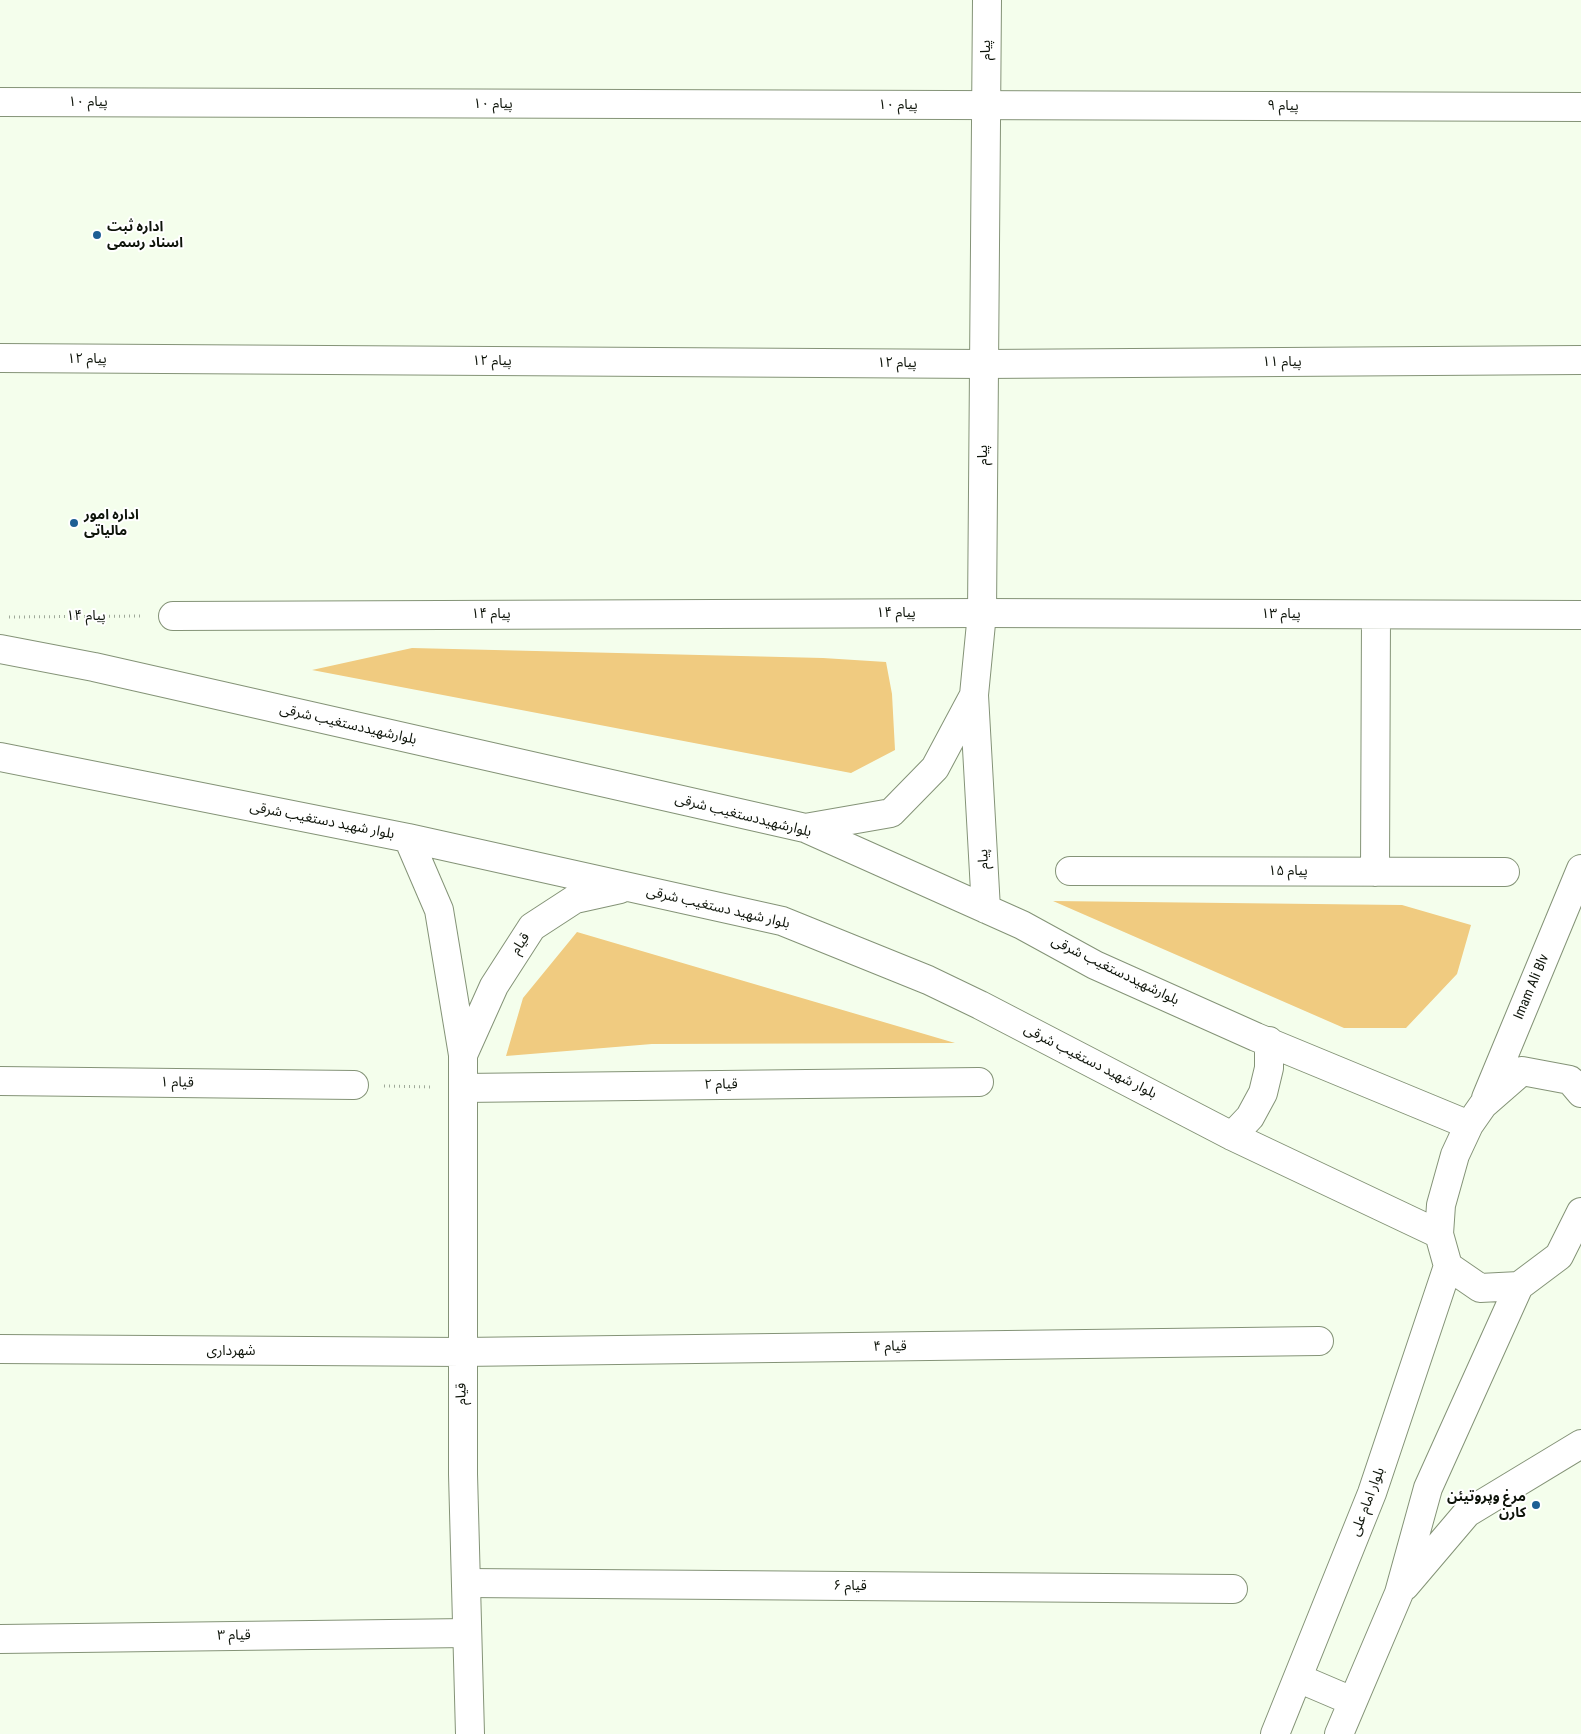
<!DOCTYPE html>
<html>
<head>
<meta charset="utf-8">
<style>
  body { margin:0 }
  canvas { display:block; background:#f4feec }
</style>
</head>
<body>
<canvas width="1581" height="1734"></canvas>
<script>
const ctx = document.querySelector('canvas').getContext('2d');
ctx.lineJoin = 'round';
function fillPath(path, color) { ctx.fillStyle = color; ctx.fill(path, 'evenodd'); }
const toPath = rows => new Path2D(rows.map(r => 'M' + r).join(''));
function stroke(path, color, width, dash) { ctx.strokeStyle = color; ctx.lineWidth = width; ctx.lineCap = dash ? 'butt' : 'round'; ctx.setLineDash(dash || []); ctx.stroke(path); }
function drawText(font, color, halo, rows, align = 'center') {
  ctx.font = font + ' "Roboto Condensed","Noto Sans Arabic",sans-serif'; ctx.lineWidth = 4; ctx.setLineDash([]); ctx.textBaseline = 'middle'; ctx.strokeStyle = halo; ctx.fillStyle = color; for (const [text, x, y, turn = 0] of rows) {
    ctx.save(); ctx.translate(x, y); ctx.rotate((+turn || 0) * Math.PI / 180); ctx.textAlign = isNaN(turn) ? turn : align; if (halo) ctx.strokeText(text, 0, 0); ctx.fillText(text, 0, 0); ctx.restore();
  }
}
fillPath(toPath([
  [412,648,823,658,886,662,892,694,895,750,851,773,312,670],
  [1053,901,1402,905,1471,925,1457,974,1406,1028,1344,1028],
  [577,932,955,1043,652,1044,506,1056,523,998]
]), '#f0cb80');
const street = toPath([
  [0,102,1581,107],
  [0,358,984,364,1581,360],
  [173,616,982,613,1581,615],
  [1070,871,1505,872],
  [1375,872,1376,615],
  [0,1081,354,1085],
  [463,1088,979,1082],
  [462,1352,1319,1341],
  [467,1583,1233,1589],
  [0,1639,467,1633]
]);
const secondary = toPath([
  [0,649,94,667,805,828,1022,925,1095,965,1256,1037,1469,1125],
  [0,757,408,838,782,921,928,980,980,1005,1232,1136,1439,1234],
  [805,828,891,813,935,768,974,695],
  [408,838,439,910,463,1055,463,1474,470,1734],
  [986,909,974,695,982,613,987,0],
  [463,1055,494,986,532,927,575,899,620,889],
  [1581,1093,1570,1080,1522,1071,1483,1105,1469,1125,1455,1155,1441,1205,1439,1234,1448,1266,1480,1288,1519,1286,1559,1256,1581,1212],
  [1486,1098,1581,869],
  [1232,1136,1250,1117,1263,1093,1269,1068,1269,1041],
  [0,1349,462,1352],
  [1405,1586,1467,1513,1581,1444],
  [1298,1678,1352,1701],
  [1275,1734,1372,1493,1448,1266],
  [1339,1734,1399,1593,1428,1488,1519,1286]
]);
stroke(street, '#849377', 30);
stroke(secondary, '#849377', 30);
stroke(toPath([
  [9,617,142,616],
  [384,1086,433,1087]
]), '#a0a99a', 3, [1, 4]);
stroke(street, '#fff', 28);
stroke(secondary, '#fff', 28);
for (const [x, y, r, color] of [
  [97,235,5,"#1d5e94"],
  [74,523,5,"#1d5e94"],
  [1536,1505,5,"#1d5e94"]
]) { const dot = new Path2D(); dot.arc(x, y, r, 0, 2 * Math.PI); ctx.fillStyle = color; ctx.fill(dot); stroke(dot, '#fff', 2); }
drawText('14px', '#0d1309', '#fff', [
  ["پیام",986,50,-90],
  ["پیام ۱۰",88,102],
  ["پیام ۱۰",493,104],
  ["پیام ۱۰",898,105],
  ["پیام ۹",1283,106],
  ["پیام ۱۲",87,359],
  ["پیام ۱۲",492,361],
  ["پیام ۱۱",1282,362],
  ["پیام ۱۲",897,363],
  ["پیام",983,455,-90],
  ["پیام ۱۴",896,613],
  ["پیام ۱۴",491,614],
  ["پیام ۱۳",1281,614],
  ["پیام ۱۴",86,616],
  ["بلوارشهیددستغیب شرقی",348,725,13],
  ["بلوارشهیددستغیب شرقی",743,816,14],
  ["بلوار شهید دستغیب شرقی",322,821,11],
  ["پیام",984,859,-93],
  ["پيام ۱۵",1288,871],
  ["بلوار شهید دستغیب شرقی",718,908,13],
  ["قیام",521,944,-57],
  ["بلوارشهیددستغیب شرقی",1115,971,26],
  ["Imam Ali Blv",1532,987,-67],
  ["بلوار شهید دستغیب شرقی",1090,1062,27],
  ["قیام ۱",177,1083,1],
  ["قیام ۲",721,1085,-1],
  ["قیام ۴",890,1347,-1],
  ["شهرداری",231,1351],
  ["قیام",462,1394,-91],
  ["بلوار امام علی",1368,1502,-69],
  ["قیام ۶",850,1586],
  ["قیام ۳",234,1636,-1]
]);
drawText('bold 14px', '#0d1309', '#fff', [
  ["اداره ثبت",107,227],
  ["اسناد رسمی",107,243],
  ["اداره امور",84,515],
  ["مالیاتی",84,531],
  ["مرغ وپروتیئن",1526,1497,"right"],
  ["کارن",1526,1513,"right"]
], 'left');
</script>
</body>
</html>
